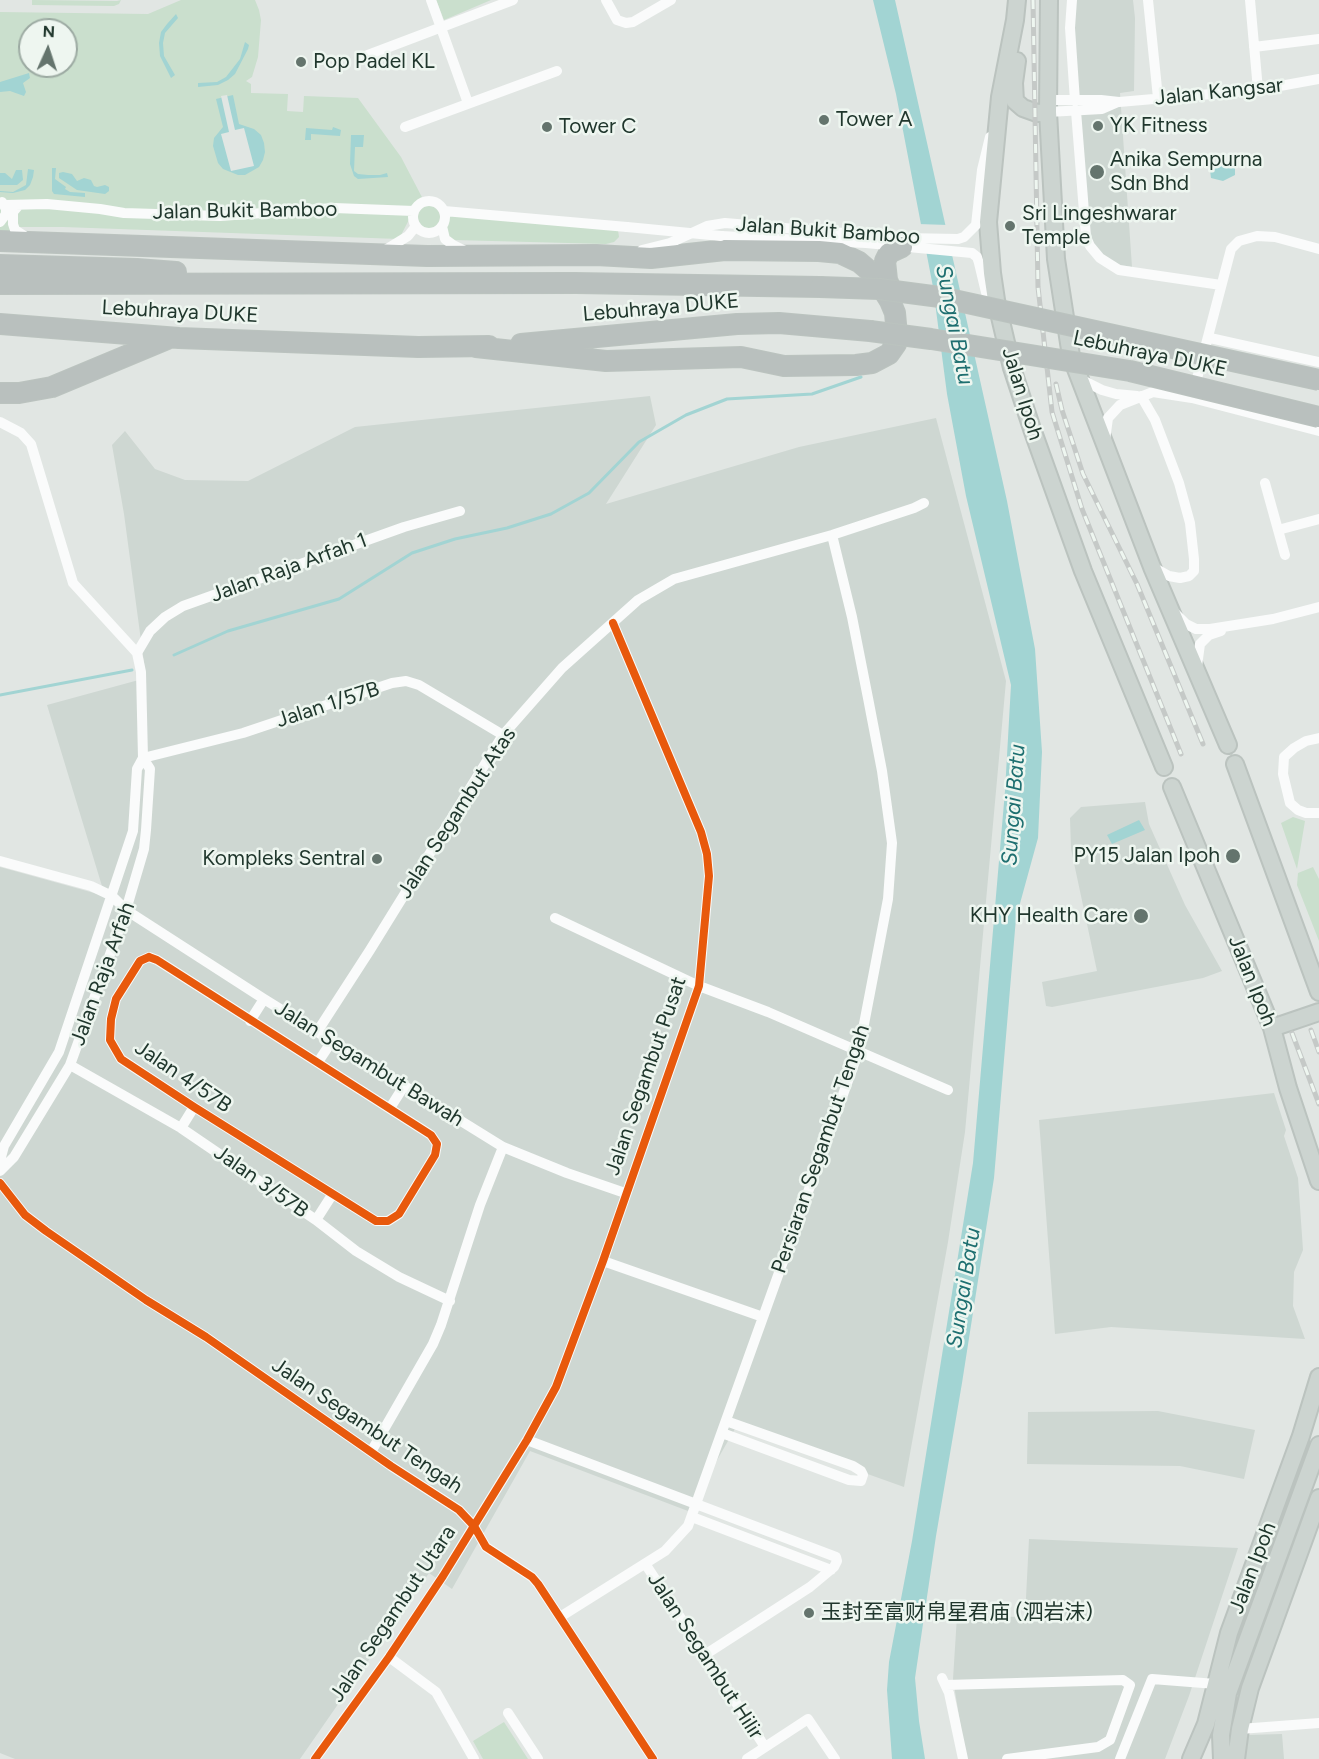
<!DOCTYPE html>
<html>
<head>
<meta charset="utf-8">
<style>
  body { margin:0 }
  #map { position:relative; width:1319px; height:1759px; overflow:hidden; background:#e1e6e3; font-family:Figtree,sans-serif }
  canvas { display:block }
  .north { position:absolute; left:18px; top:18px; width:60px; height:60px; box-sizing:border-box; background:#eef6f0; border:2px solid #9caaa2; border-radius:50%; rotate:3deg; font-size:16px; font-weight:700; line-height:24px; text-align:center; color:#20372d }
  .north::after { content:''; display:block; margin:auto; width:21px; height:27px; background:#64746d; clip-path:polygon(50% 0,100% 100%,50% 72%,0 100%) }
</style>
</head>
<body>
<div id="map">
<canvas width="1319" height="1759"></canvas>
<div class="north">N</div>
</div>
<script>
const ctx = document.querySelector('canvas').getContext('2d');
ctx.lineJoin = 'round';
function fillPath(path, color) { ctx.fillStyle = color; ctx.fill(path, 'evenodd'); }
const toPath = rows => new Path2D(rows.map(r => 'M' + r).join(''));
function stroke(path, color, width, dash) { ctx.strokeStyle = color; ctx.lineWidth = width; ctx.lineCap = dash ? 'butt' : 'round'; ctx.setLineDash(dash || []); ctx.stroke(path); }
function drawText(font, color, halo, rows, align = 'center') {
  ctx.font = font + ' Figtree,"Noto Sans SC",sans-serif'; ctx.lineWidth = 5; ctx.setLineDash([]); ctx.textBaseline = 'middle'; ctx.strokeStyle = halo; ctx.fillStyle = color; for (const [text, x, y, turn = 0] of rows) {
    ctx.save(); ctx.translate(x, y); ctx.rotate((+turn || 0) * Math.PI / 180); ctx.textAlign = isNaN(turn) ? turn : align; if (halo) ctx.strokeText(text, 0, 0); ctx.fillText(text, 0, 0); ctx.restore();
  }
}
fillPath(toPath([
  [1069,0,1133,0,1135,18,1134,91,1120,93,1132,267,1113,264,1084,240],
  [650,396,656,425,606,504,799,447,936,418,1006,681,965,1132,948,1242,904,1487,736,1427,688,1511,530,1451,452,1589,429,1573,300,1759,15,1759,0,1753,0,867,105,896,47,705,146,678,124,514,112,445,125,431,155,469,185,480,248,481,355,427],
  [1145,802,1149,824,1185,905,1222,971,1203,978,1052,1007,1046,1006,1042,982,1097,971,1071,849,1070,818,1081,807],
  [1274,1093,1286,1130,1284,1136,1298,1178,1303,1250,1294,1272,1293,1306,1305,1339,1111,1327,1055,1334,1039,1120],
  [1158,1411,1255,1430,1244,1479,1180,1466,1027,1464,1028,1412],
  [1029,1539,1238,1548,1189,1696,1165,1759,966,1759,953,1679,957,1616,1025,1617],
  [1282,1734,1284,1759,1245,1759,1244,1751,1248,1735]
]), '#ced7d2');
fillPath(toPath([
  [32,0,117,1,121,0,119,4,114,6,32,5],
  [181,0,255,0,259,10,261,20,258,57,252,77,246,81,251,84,251,93,288,94,287,111,303,112,304,96,358,98,401,157,424,201,413,212,399,239,63,227,9,227,18,237,0,236,0,12,148,14],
  [30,30,66,30,66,66,30,66],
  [436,0,491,0,444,20],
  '418 217a11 11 0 1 1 22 0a11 11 0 1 1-22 0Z',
  [448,214,618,230,619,237,614,242,606,244,454,240,449,237,446,226],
  [1293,817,1305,821,1297,869,1281,823],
  [1313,867,1319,879,1319,941,1297,885,1298,873],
  [504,1722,528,1759,483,1759,473,1741]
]), '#cadfcd');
fillPath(toPath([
  [873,0,895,0,915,89,1007,501,1035,649,1042,752,1038,838,1016,918,994,1178,962,1383,936,1536,915,1678,919,1721,925,1759,892,1759,887,1690,889,1662,912,1541,973,1163,1005,791,1011,685,966,496,947,394,933,287,896,94],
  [176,14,178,18,165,33,163,43,164,56,175,75,171,78,160,56,159,43,161,32,167,24],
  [245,42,249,45,248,49,235,74,228,80,218,85,198,87,198,83,217,82,226,77,240,59],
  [29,73,30,78,23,83,26,92,24,96,10,91,0,92,0,82],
  [233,95,239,124,254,129,261,135,264,143,265,152,263,160,259,167,245,175,238,175,223,169,218,163,213,146,214,138,223,127,216,99],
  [333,127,341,130,340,136,311,134,311,140,305,140,306,128,332,130],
  [351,135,364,135,363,147,355,147,354,171,358,174,368,175,380,175,387,173,388,177,358,179,354,176,350,164],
  [1223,161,1226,165,1235,167,1235,175,1223,181,1211,178,1210,170,1213,166,1218,166,1220,162],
  [52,168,56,168,55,179,66,187,65,189,70,192,85,193,85,197,54,194,52,191],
  [28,169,34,170,33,177,30,185,25,190,13,193,0,192,0,191,13,192,26,185],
  [16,170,22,170,23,180,17,185,0,185,0,173,5,173,12,179],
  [63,172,72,174,77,181,84,178,91,180,94,186,97,187,105,185,109,187,109,191,105,194,77,190,59,178,59,173],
  [1139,820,1145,830,1112,844,1107,835]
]), '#a2d4d3');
fillPath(toPath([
  [227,95,235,130,244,128,254,166,231,171,221,134,229,132,221,96],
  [918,224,948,225,954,253,923,252]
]), '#e1e6e3');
stroke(toPath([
  [174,655,228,631,339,599,412,553,455,539,507,528,551,514,589,493,639,442,686,415,727,399,812,394,861,377],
  [0,695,132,670]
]), '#a2d4d3', 3);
const primary = toPath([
  [1017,0,1015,20,1000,97,988,222,992,273,996,300,1012,368,1032,429,1083,571,1164,767],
  [1049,0,1048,112,1056,259,1071,356,1152,567,1228,745],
  [1017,61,1014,83,1015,101,1023,108,1037,113,1048,112],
  [1235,764,1319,992],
  [1172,787,1272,1028,1288,1088,1319,1181],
  [1272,1028,1319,1012],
  [1191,1759,1206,1724,1229,1633,1301,1436,1319,1377],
  [1222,1759,1221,1735,1228,1693,1319,1445],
  [1236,1759,1240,1729,1250,1688,1319,1498]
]);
const motorway = toPath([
  [0,241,427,256,596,255,651,258,725,250,819,251,840,253,859,262,873,274,890,301,895,313,897,335,896,344,889,354,872,363,856,365,784,366,741,357,606,361,476,347],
  [0,265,137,269,176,272],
  [0,284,575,283,820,287],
  [892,292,887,280,885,261,889,253,902,247],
  [0,324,179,338,418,347,489,346],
  [521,344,737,324,779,323,870,331],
  [0,393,19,393,52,387,167,339]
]);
stroke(primary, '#bbc3bf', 20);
stroke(motorway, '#bbc3bf', 22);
stroke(toPath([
  [431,0,468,103],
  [606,0,617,20,626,23,633,22,671,0],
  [1072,0,1070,28,1075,101],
  [1148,0,1158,98],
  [1250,0,1258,90],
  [1254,47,1319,39],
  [360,58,513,0],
  [1048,100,1101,100,1119,102,1258,90,1319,79],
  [1076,111,1086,237,1090,246,1100,258,1119,270,1221,285],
  [1048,112,1102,109,1118,102],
  [405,127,557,71],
  '413 217a16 16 0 1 1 32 0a16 16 0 1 1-32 0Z',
  [5,205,47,204,100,209,124,213,220,216,334,208,414,211],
  [19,205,13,212,13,224,15,230,29,239],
  [444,211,627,227],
  [0,222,6,214,6,209,2,202],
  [442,226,445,239,453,245,467,252],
  [721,236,866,243,972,253,977,257,979,263,990,309],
  [642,250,670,243,707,226,725,223,903,238,958,239,964,237,976,225,982,170,990,137],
  [382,252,408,236,416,226],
  [1210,338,1319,362],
  [1078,378,1102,390,1116,394,1137,396],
  [1194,390,1231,249,1239,241,1257,236,1275,237,1319,249],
  [1141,396,1155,420,1179,483,1190,523,1194,559,1194,571,1189,576,1180,578,1169,576,1153,567],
  [0,422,21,433,31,444,73,583,137,653,141,672,143,758,137,769,133,831,59,1052,4,1146,0,1161],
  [1105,440,1108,418,1120,405,1153,392,1192,398,1319,431],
  [1265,483,1285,555],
  [1278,530,1319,519],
  [1174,612,1186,624,1196,629,1210,629,1273,619,1319,607],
  [137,653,150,631,165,617,183,606,404,527,460,511],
  [1197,666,1200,644,1209,635,1221,631],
  [1319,738,1306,741,1294,748,1284,757,1283,774,1290,803,1298,810,1306,813,1319,813],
  [143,758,243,733,392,683,406,681,419,685,503,735],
  [0,861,91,886,112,896,126,910,264,999,503,1147,567,1173,625,1193],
  [555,918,699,986,768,1012,948,1090],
  [149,957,157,960,431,1135,437,1144,435,1155,399,1214,388,1221,376,1221,194,1107,121,1059,110,1040,111,1019,116,999,140,961,149,957],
  [250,1021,264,999],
  [317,1032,370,950,503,735,562,668,638,600,674,579,832,535,914,508,924,503],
  [318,1062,332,1041],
  [70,1065,181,1128,316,1220,356,1251,399,1277,450,1301],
  [390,1108,404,1086],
  [181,1128,194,1107],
  [0,1171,14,1157,70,1065,126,910,144,849,146,830,150,769,143,758],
  [0,1183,25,1215,46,1231,146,1300,206,1337,391,1466,459,1510,474,1526,486,1547,532,1577,538,1584,653,1759],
  [316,1220,332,1195],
  [603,1261,763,1317],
  [722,1433,849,1480,861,1481,863,1475,861,1471,853,1466,726,1421],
  [527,1440,836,1557,837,1561,834,1567,810,1587,703,1656],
  [371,1452,433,1344,441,1325,480,1205,503,1147],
  [692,1517,831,1570],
  [646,1565,765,1747],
  [560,1617,665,1551,688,1526,859,1050,888,899,892,843,882,771,868,698,852,617,832,535],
  [389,1657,436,1692,474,1759],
  [942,1678,949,1693,963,1759],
  [946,1685,1123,1680,1130,1685,1110,1740,1098,1747,1007,1759],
  [508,1713,538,1759],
  [1240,1729,1319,1723],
  [315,1759,389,1657,443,1576,527,1440,556,1387,603,1261,699,986,709,876,707,854,701,832,613,623],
  [747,1759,808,1719,835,1759],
  [1120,1759,1152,1679,1216,1684]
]), '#fafbfb', 10);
stroke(primary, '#ccd4d0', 16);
stroke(motorway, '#b9c0be', 20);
const rail = toPath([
  [1033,0,1038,287,1052,412,1082,509,1181,754],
  [1056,384,1062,410,1083,474,1137,584,1203,744],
  [1311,1030,1319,1052],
  [1292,1033,1319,1104]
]);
stroke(rail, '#c5c9c7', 5);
stroke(rail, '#eef6f0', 3, [9]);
const motorwayBridge = toPath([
  [820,287,879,289,940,297,1319,380],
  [870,331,931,339,1130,371,1319,417]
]);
stroke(motorwayBridge, '#bbc3bf', 22, []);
stroke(toPath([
  [627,227,721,236]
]), '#fafbfb', 10);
stroke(motorwayBridge, '#b9c0be', 20);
stroke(toPath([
  [149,957,157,960,431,1135,437,1144,435,1155,399,1214,388,1221,376,1221,194,1107,121,1059,110,1040,111,1019,116,999,140,961,149,957],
  [0,1183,25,1215,46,1231,146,1300,206,1337,391,1466,459,1510,474,1526,486,1547,532,1577,538,1584,653,1759],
  [315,1759,389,1657,443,1576,527,1440,556,1387,603,1261,699,986,709,876,707,854,701,832,613,623]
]), '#e8590c', 8);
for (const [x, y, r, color] of [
  [301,62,6,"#64746d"],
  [824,120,6,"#64746d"],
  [1098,126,6,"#64746d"],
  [547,127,6,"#64746d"],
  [1097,172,8,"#64746d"],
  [1010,226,6,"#64746d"],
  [1233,856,8,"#64746d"],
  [377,859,6,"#64746d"],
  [1141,916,8,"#64746d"],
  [809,1613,6,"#64746d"]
]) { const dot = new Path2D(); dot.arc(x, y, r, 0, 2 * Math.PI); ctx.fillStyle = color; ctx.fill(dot); stroke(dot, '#eef6f0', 2); }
drawText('21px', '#20372d', '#eef6f0', [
  ["Pop Padel KL",313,62],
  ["Tower A",836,120],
  ["YK Fitness",1110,126],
  ["Tower C",559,127],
  ["Anika Sempurna",1110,160],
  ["Sdn Bhd",1110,184],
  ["Sri Lingeshwarar",1022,214],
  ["Temple",1022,238],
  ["PY15 Jalan Ipoh",1220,856,"right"],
  ["Kompleks Sentral",365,859,"right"],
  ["KHY Health Care",1128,916,"right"],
  ["玉封至富财帛星君庙 (泗岩沫)",821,1613]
], 'left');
drawText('21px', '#20372d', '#eef6f0', [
  ["Jalan Kangsar",1219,92,-6],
  ["Jalan Bukit Bamboo",245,211,-1],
  ["Jalan Bukit Bamboo",828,231,4],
  ["Lebuhraya DUKE",661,308,-5],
  ["Lebuhraya DUKE",180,312,3],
  ["Lebuhraya DUKE",1150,354,12],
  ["Jalan Ipoh",1022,394,73],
  ["Jalan Raja Arfah 1",289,568,-20],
  ["Jalan 1/57B",328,705,-18],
  ["Jalan Segambut Atas",457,813,-57],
  ["Jalan Raja Arfah",103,974,-70],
  ["Jalan Ipoh",1252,981,68],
  ["Jalan Segambut Bawah",369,1064,32],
  ["Jalan Segambut Pusat",646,1076,-71],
  ["Jalan 4/57B",183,1077,34],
  ["Persiaran Segambut Tengah",821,1149,-71],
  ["Jalan 3/57B",261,1182,35],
  ["Jalan Segambut Tengah",367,1426,34],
  ["Jalan Ipoh",1253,1568,-69],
  ["Jalan Segambut Utara",393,1614,-56],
  ["Jalan Segambut Hilir",705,1656,57]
]);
drawText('italic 22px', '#1e6f70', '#eef6f0', [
  ["Sungai Batu",954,325,79],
  ["Sungai Batu",1014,805,-86],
  ["Sungai Batu",964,1288,-81]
]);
</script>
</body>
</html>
